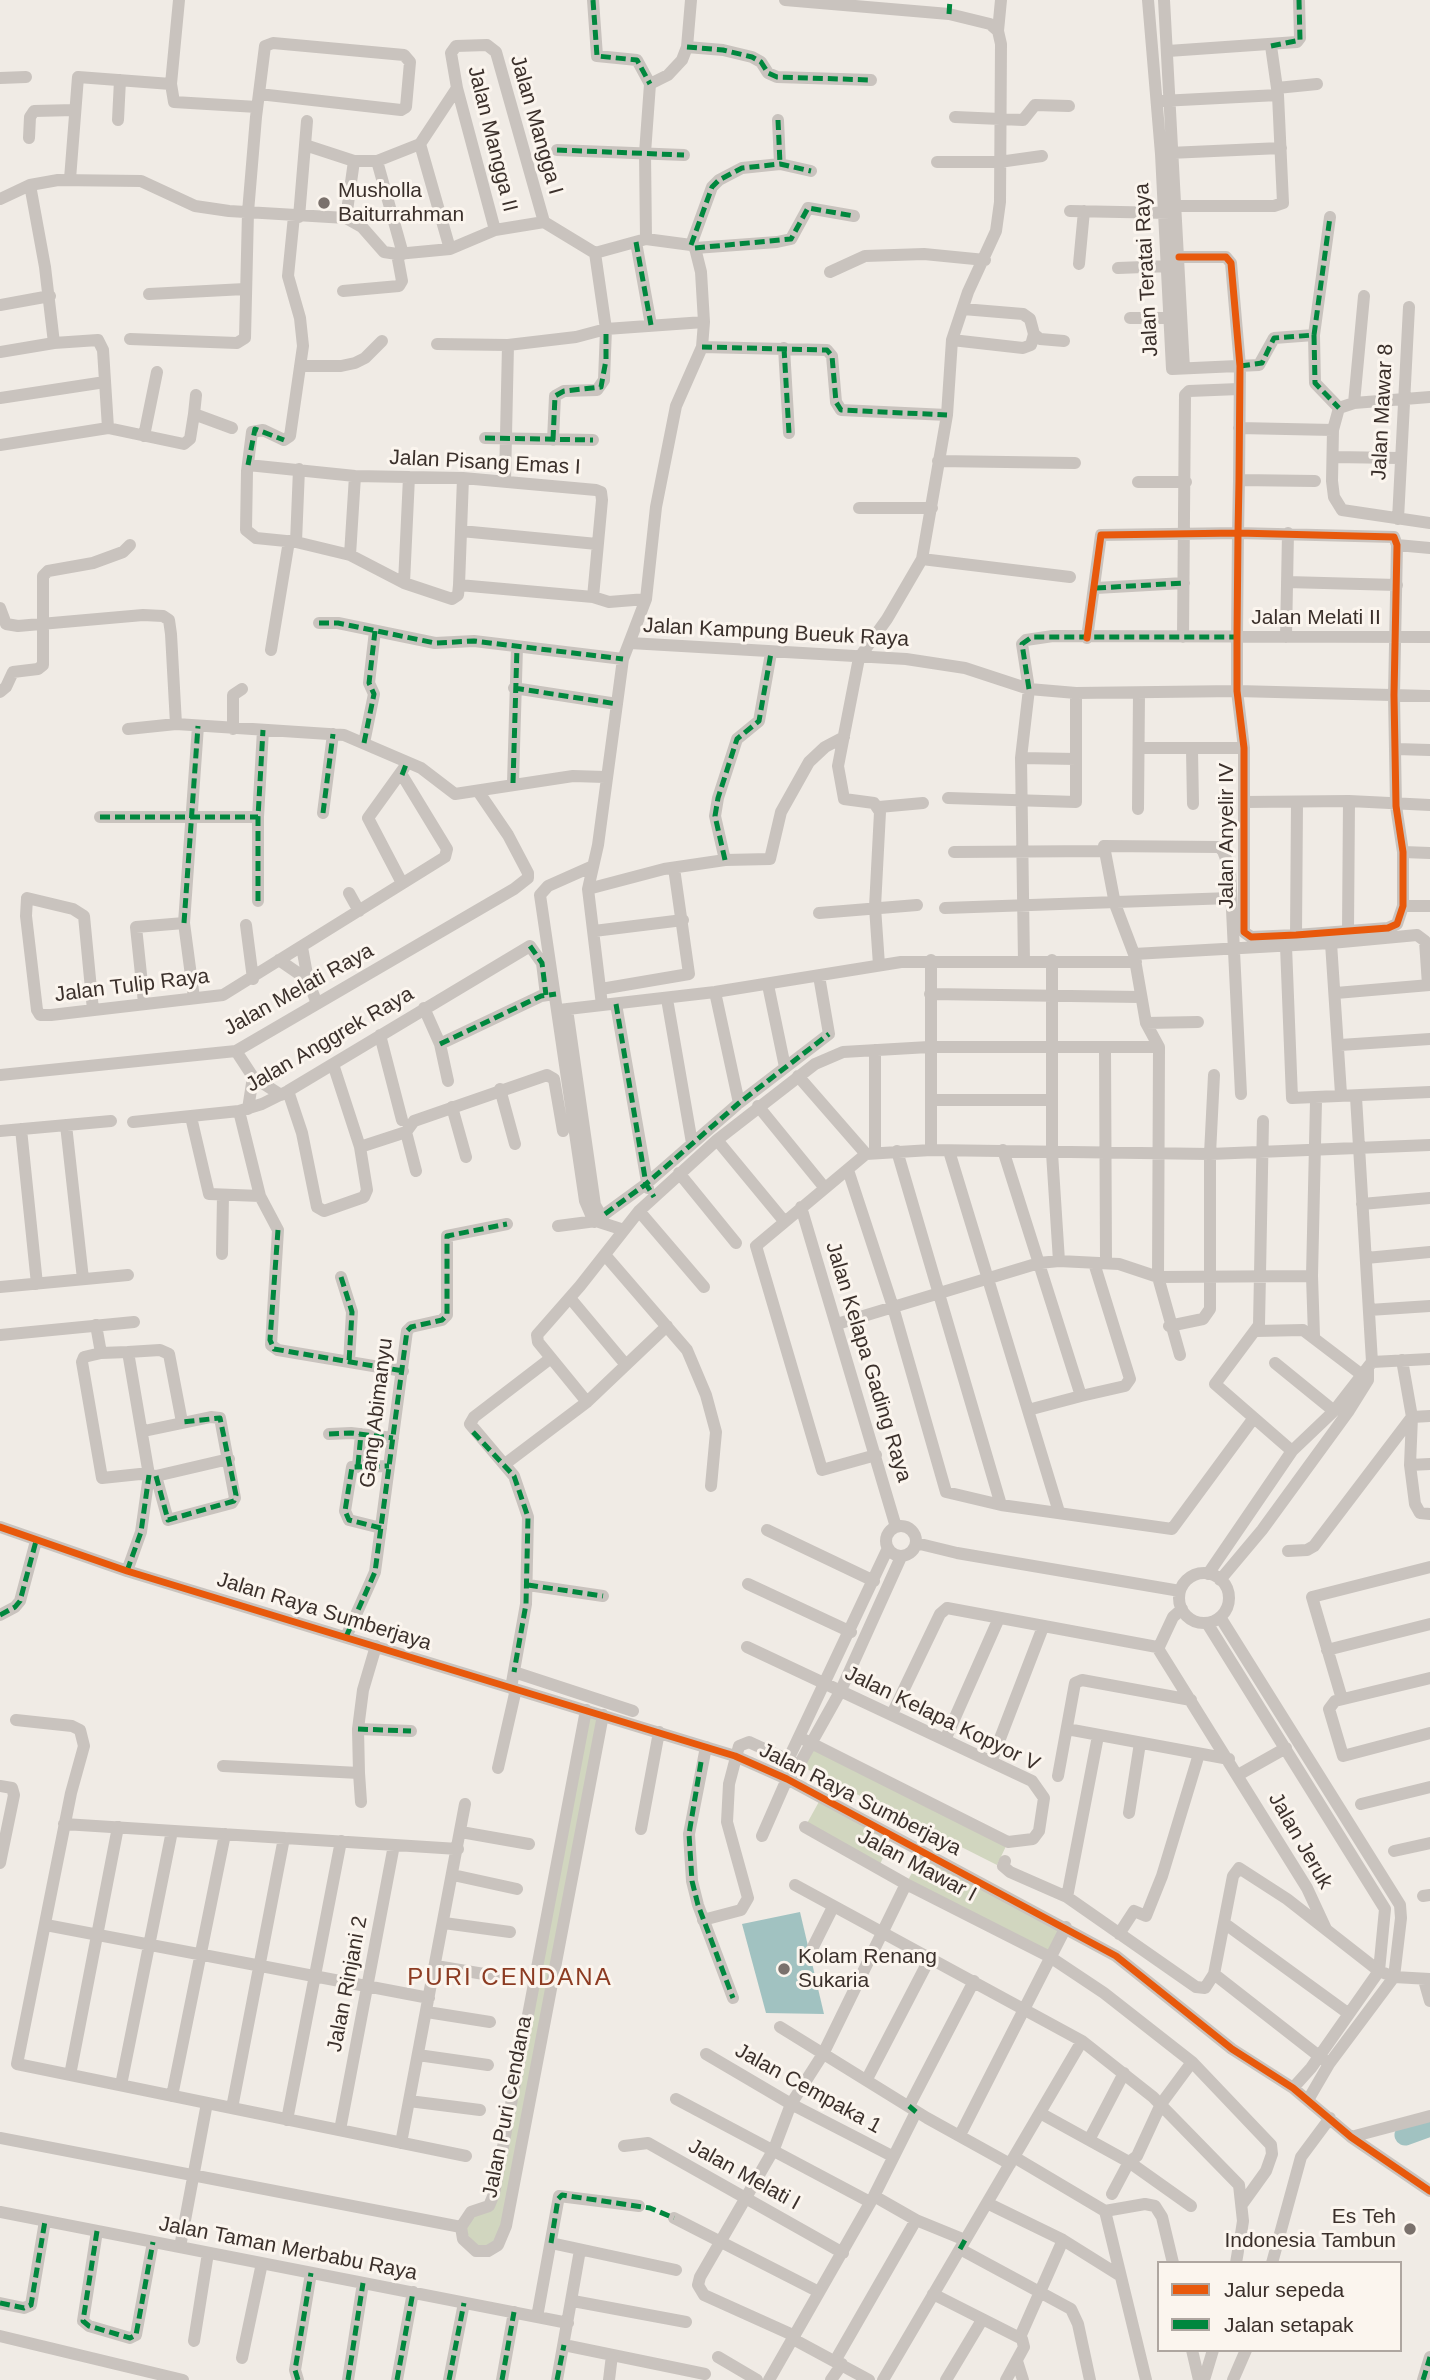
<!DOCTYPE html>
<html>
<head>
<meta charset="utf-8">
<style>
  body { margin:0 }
  #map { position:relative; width:1430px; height:2380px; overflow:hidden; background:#f0ebe5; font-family:Helvetica,sans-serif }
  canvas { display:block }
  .legend { position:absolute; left:1157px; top:2261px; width:245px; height:91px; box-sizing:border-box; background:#fbf5ee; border:2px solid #aea6a0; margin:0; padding:9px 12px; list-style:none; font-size:21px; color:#3b302b }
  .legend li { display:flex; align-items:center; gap:14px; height:35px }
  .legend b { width:35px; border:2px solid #aea6a0 }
</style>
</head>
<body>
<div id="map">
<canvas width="1430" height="2380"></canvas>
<ul class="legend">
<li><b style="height:9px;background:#e8590c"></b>Jalur sepeda</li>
<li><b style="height:9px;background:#00873e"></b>Jalan setapak</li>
</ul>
</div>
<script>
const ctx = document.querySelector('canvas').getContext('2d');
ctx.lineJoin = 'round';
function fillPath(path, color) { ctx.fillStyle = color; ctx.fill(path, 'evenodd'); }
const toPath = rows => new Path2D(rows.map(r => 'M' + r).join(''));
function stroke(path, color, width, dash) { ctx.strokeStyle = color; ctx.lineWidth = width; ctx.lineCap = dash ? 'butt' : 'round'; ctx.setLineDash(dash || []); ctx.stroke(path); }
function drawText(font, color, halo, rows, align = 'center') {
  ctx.font = font + ' Helvetica,sans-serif'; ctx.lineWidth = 6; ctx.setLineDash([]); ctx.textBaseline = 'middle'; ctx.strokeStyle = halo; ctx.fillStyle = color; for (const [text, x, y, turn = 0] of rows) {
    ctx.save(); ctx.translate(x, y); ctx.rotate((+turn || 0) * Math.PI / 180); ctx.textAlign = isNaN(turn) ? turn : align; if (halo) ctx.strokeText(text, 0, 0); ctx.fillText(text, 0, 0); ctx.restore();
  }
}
fillPath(toPath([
  [586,1710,603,1715,503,2235,482,2252,461,2227,489,2206],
  [811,1744,1008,1842,997,1865,799,1765],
  [821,1798,892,1837,878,1869,805,1827],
  [923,1852,1066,1927,1050,1957,906,1884]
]), '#d1d6bf');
fillPath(toPath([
  [800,1912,824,2014,766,2013,742,1924]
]), '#a1c2c1');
stroke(toPath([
  [1405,2135,1430,2126]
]), '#a1c2c1', 21);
stroke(toPath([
  [179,0,171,84,174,102,257,107],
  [593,0,597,56,637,60,650,84],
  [785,0,949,14,990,24,998,31,1001,44,1000,202,996,231,968,292,952,340,947,415,922,559,887,619,859,658,838,766,844,799,874,803,880,812,875,907,879,965],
  [1148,0,1161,154,1172,369,1259,365,1274,338,1314,335,1315,383,1339,408],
  [1164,0,1184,368],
  [998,31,1001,0],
  [687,47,723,50,752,57,761,62,768,73,777,77,871,80],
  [1168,51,1297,42,1300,38,1299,0],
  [0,78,26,77],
  [1277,88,1317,84],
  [1161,101,1278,95],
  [955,117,1023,120,1035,105,1069,106],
  [118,120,120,80],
  [778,120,780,164],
  [29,138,30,117,34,111,75,110],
  [420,144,450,249],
  [305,145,354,161,377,161,420,144,457,88],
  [557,150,684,155],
  [1169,153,1281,148],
  [377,161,403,254],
  [937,162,999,162,1042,156],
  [70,179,78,77,171,84],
  [30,185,45,267,54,343],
  [0,199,30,185,58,180,141,181,195,206,229,211,346,218,362,227,384,252,397,254,450,249,495,230,544,222],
  [1177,206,1274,206,1283,203,1278,95,1271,46],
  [1070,211,1170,213],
  [294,216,288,276,300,318,303,346,290,436,284,440,263,430,252,432,247,471,246,530,256,538,296,542,350,555,404,583,452,599,458,595,459,585,463,478],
  [299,217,307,121],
  [346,218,354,161],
  [544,222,595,253,646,239,691,245,695,248,777,242,791,239,808,208,854,216],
  [495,230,457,88,451,53,456,46,487,45,496,52,544,222],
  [646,239,645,153,650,84,668,75,682,60,687,47,691,0],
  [636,242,651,325],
  [691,245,712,187,719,180,742,168,780,164,811,171],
  [1079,264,1084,211],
  [1118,268,1170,266],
  [830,272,865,256,924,254,985,260],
  [343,291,399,286,402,281,397,254],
  [149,294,245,289],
  [0,305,50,296],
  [963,309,1023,314,1030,319,1034,334,1040,339,1064,341],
  [1130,318,1176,318],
  [1314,335,1330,217],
  [130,339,237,343,245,338,248,212,256,117,265,46,273,43,404,55,410,62,406,107,401,110,259,94],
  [952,340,1023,348,1031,345,1034,334],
  [437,344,508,345],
  [702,347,827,350,832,356,836,402,841,410,947,415],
  [784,348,789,433],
  [0,352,54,343,98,340,103,350,108,428],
  [300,366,341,366,355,363,365,358,382,341],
  [1430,397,1354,403,1339,408,1333,430,1332,481,1334,497,1342,510,1430,523],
  [0,398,105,382],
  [1354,403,1364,296],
  [194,414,196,395],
  [1239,428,1333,430],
  [144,436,157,372],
  [485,438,593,440],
  [553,440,555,396,564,391,597,390,604,380,606,329,595,253],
  [0,445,108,428,184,444,190,439,194,414,232,428],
  [1333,457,1399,458],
  [938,461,1075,463],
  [248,465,355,476,463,478,596,490,601,492,602,500,593,597,609,602,646,599],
  [1239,480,1315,481],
  [505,481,508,345,576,337,606,329,704,322],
  [1138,482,1186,482],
  [859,508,932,508],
  [1398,519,1409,307],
  [461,531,597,544],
  [296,542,299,469],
  [1397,545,1430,548],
  [350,555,355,476],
  [922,559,1070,577],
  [1287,582,1397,585],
  [404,583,409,477],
  [459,585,593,597],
  [1096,588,1184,583],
  [0,608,6,624,18,626,143,615,163,616,169,620,171,634,176,724,344,735,421,768,455,794,573,776,605,777],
  [319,623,338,623,435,643,474,641,623,659],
  [1183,637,1185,395,1189,391,1239,389],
  [1286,637,1288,533],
  [1087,638,1101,535,1238,533,1394,537,1397,545,1394,695,1396,806,1403,852,1403,906,1397,924,1388,928,1296,935,1251,937,1244,932,1244,748,1237,691,1237,637,1238,533,1239,480,1240,366,1231,263,1226,257,1179,257],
  [630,643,906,659,965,668,1029,689,1076,693,1237,691,1430,696],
  [271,650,289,541],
  [514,688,617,704],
  [0,692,6,687,13,672,38,669,43,665,43,576,48,571,93,563,123,552,130,545],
  [128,729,176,724],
  [233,729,233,695,242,689],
  [364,743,374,694,369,683,375,631],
  [1141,748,1244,748],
  [1396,749,1430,750],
  [1192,750,1193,804],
  [1021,758,1076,759],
  [513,783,517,647],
  [948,798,1076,802,1076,693],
  [1245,802,1349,801,1430,805],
  [879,807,923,803],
  [1138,809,1139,693],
  [323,813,333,734],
  [100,817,258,817],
  [954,852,1103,851],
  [1403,852,1430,853],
  [725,860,715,816,718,798,737,739,759,721,771,653],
  [593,866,548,886,540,895,585,1201,594,1222],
  [402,883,368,818,404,768],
  [588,889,664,869,725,860,770,859,781,812,809,762,825,747,844,737],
  [349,893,359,911],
  [258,901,258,817,263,730],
  [1403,906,1430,906],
  [945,908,1231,898],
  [819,913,917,905],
  [246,925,253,979],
  [1348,930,1349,801],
  [594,931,683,920],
  [1296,935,1297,803],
  [1331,943,1341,1094],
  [1286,946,1292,1098,1430,1092],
  [302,947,308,980,317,1004],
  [1134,954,1331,943,1417,935,1425,941,1428,985],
  [279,960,308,980],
  [1052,960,1052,1153,1059,1261],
  [1024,962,1021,758,1029,689,1022,644,1026,640,1053,636,1430,637],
  [768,985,785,1067],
  [601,989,689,974,674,868],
  [715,992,739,1103],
  [1336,993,1430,985],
  [930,994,1140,997],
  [194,998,184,923,198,726],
  [667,999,692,1143],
  [144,1003,136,927,184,923],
  [616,1004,648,1188],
  [602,1005,588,889,598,845,623,659,646,599,656,507,676,406,702,347,704,322,701,272,695,248],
  [424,1008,440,1044,448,1081],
  [567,1009,595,1205,600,1214,605,1214,646,1184,739,1103,829,1034,819,976],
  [93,1010,84,916,73,909,27,898,26,916,37,1010,40,1015,51,1015,223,995,445,857,447,849,402,775],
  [559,1010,715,992,901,962,1136,962],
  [1146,1023,1198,1022],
  [380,1035,402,1120],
  [440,1044,541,996,554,994],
  [1340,1045,1430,1039],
  [1105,1048,1106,1262],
  [236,1051,253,1077,281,1095],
  [0,1075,236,1051,514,889,528,878,528,873,508,835,478,791],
  [798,1076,866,1154],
  [500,1089,515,1144],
  [288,1091,302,1133,317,1207,324,1211,364,1197,367,1190,360,1147,333,1064],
  [931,1100,1052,1100],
  [758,1106,824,1187],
  [452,1107,466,1157],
  [248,1109,253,1077],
  [239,1111,260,1196,278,1230,271,1345,278,1350,403,1371],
  [191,1117,209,1194,260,1196],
  [1263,1121,1259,1325,1215,1384,1292,1451],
  [133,1122,239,1111,262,1104,288,1091,530,946,542,963,546,995],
  [66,1125,83,1279],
  [21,1129,37,1284],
  [0,1131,111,1121],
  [406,1132,416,1171],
  [717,1140,784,1221],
  [360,1147,406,1132,414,1121,547,1075,554,1079,563,1131],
  [931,1150,931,960],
  [1003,1150,1081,1396,1028,1410],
  [875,1151,875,1050],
  [897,1151,1001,1505],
  [949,1151,1059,1512],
  [848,1170,893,1307,946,1492,1001,1505,1172,1529,1253,1419],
  [679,1173,736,1243],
  [1362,1204,1430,1198],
  [801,1207,896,1527],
  [639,1211,704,1287],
  [558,1226,596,1221,624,1230],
  [222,1254,223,1195],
  [605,1255,687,1350,706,1395,716,1432,711,1486],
  [1366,1258,1430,1252],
  [341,1277,352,1312,349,1362],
  [0,1287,128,1275],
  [570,1298,626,1365],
  [1369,1310,1430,1306],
  [837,1324,1039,1263,1059,1261,1119,1264,1158,1277,1312,1276],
  [96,1325,101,1353,128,1352,149,1475,141,1532,127,1571],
  [1169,1326,1203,1319,1210,1309,1210,1154,1214,1075],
  [1256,1331,1303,1330,1366,1378],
  [0,1335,134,1322],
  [1314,1336,1312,1276,1316,1101],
  [128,1352,160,1350,169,1354,182,1422],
  [101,1353,84,1357,82,1362,102,1478,140,1474,156,1476,229,1459],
  [1180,1355,1158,1277,1159,1047,1146,1023,1134,954,1115,904,1104,846,1219,847,1223,851,1230,869,1241,1094],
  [1402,1360,1412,1417,1410,1465,1415,1504,1420,1513,1430,1514],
  [1372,1362,1430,1359],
  [1275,1363,1334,1411],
  [1081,1396,1125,1386,1130,1379,1094,1263],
  [587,1402,538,1342,537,1335,580,1286,639,1211,717,1140,815,1064,843,1052,929,1047,1159,1047],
  [144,1431,211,1417,220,1418,235,1498,232,1503,168,1520,156,1476],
  [329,1434,351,1433,393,1438],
  [876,1455,822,1470,756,1246,866,1154,931,1150,1210,1154,1430,1145],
  [505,1464,587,1402,667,1326],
  [358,1465,361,1434],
  [1410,1465,1430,1464],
  '886 1541a15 15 0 1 1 30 0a15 15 0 1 1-30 0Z',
  [0,1527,127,1571,735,1756,787,1779,1116,1956,1232,2049,1293,2088,1351,2137,1430,2191],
  [381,1528,349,1520,345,1511,352,1467,389,1466],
  [767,1530,874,1581],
  [916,1543,957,1553,1180,1591],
  [1288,1551,1307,1550,1314,1546,1412,1417,1430,1416],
  '1179 1598a25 25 0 1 1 50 0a25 25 0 1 1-50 0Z',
  [1208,1574,1292,1451,1334,1411,1372,1362,1356,1097],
  [1220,1580,1262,1530,1348,1412,1368,1380,1368,1369],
  [748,1584,851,1632],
  [528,1585,603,1596],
  [0,1615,15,1607,20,1601,36,1541],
  [1220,1617,1400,1905,1401,1918,1394,1977,1329,2064,1308,2100],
  [1207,1623,1385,1909,1379,1971,1311,2068,1293,2088],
  [346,1637,375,1572,407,1331,411,1327,442,1320,447,1315,447,1236,507,1224],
  [747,1647,1032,1781,1044,1798,1039,1831,1033,1839,1008,1842,799,1737],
  [1158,1649,1173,1617,1182,1609],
  [1327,1650,1430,1624],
  [514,1672,633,1711],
  [1430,1678,1335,1701,1329,1709,1343,1756,1430,1733],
  [511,1688,526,1604,528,1517,514,1476,470,1424,474,1417,551,1358],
  [1342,1699,1312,1597,1430,1567],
  [586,1710,494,2194,489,2206,471,2212,461,2227,463,2239,476,2251,488,2251,498,2245,506,2226,603,1715],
  [892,1714,940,1614,947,1608,1157,1647,1307,1888,1326,1929],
  [16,1720,72,1726,80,1730,84,1746,71,1793,17,2064,466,2156],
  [358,1729,411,1731],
  [1067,1729,1229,1759],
  [945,1740,999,1618],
  [706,1747,689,1834,692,1881,698,1905,733,1998],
  [991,1762,1043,1627],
  [223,1766,359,1773,358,1729,363,1690,376,1646],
  [498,1768,516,1689],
  [788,1768,788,1760,888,1548],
  [359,1773,361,1802],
  [1238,1775,1286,1748],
  [1058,1776,1075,1683,1082,1680,1191,1700],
  [0,1786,12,1788,14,1795,0,1863],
  [1361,1804,1430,1787],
  [1129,1813,1140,1743],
  [64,1824,458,1849],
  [805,1827,906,1884,1050,1957,1104,1993,1192,2062,1271,2145,1272,2154,1266,2171,1243,2203],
  [641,1829,659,1732],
  [461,1832,529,1844],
  [762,1836,787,1779,799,1765,841,1690,901,1557],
  [1394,1851,1430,1843],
  [1005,1861,1003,1866,1010,1872,1067,1897,1196,1987,1205,1988,1214,1974,1233,1876,1239,1868,1287,1899,1379,1971,1394,1977,1430,1979],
  [453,1875,517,1889],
  [795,1885,1082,2041,1153,2097,1239,2185,1243,2221,1239,2247],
  [1423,1896,1430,1895],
  [1067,1897,1098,1736],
  [703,1920,741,1910,748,1898,727,1822,729,1784,739,1746,749,1742,799,1765],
  [444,1923,510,1932],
  [1224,1923,1349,2014],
  [46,1925,429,1998],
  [1119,1934,1134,1911,1146,1916,1162,1876,1199,1754],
  [811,1951,833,1907],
  [436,1966,502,1977],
  [1214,1974,1324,2060],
  [1424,1980,1430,2001],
  [427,2012,490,2022],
  [780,2027,927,2118,1010,2164],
  [706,2054,791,2104,892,2156],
  [418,2055,488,2065],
  [70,2075,118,1827],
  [867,2079,931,1956],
  [121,2085,172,1831],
  [172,2096,225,1834],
  [676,2099,870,2202],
  [409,2101,480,2110],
  [909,2106,974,1981],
  [232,2108,284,1838],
  [1040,2113,1129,2162,1137,2156,1161,2104,1192,2062],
  [287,2120,341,1841],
  [340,2130,394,1845],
  [960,2135,1066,1927],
  [1351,2137,1430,2116],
  [0,2138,461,2227],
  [1089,2140,1124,2073],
  [401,2143,465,1804],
  [624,2146,648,2143,843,2253],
  [1014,2157,1105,2211,1145,2204,1155,2206,1162,2217,1173,2263],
  [1112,2194,1129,2162,1191,2206],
  [874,2196,916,2220,965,2240],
  [987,2203,1063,2240,1119,2275],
  [1105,2211,1146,2380],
  [0,2212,568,2323],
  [674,2218,819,2292],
  [97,2231,83,2321,89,2326,130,2338,136,2335,153,2242],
  [551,2243,676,2270],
  [180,2247,207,2103],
  [960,2249,1071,2309,1078,2324,1090,2380],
  [1236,2263,1238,2251],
  [1272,2263,1301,2157,1330,2118],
  [933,2294,1022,2339,1024,2347,1006,2380],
  [573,2301,686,2322],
  [0,2303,24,2308,31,2305,45,2221],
  [537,2317,559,2196,639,2206],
  [0,2336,183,2380],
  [795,2336,704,2295,698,2285,700,2277,774,2149,791,2104,823,2054,906,1884],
  [1020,2337,1063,2240],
  [793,2339,869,2380],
  [194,2341,208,2253],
  [564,2345,705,2374],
  [1192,2350,1199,2380],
  [718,2357,757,2380],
  [242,2358,262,2263],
  [835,2361,916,2220],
  [1017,2361,1023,2380],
  [298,2380,295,2370,311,2273],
  [348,2380,363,2283],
  [397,2380,413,2292],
  [449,2380,464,2303],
  [502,2380,514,2312],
  [557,2380,580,2250],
  [609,2380,612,2355],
  [769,2380,874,2196,916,2112],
  [831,2380,842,2364],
  [883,2380,1082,2041],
  [946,2380,982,2320],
  [1204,2380,1213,2350],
  [1233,2380,1246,2350],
  [1423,2380,1430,2357]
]), '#c9c3be', 12);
stroke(toPath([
  [593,0,597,56,637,60,650,84],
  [949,14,950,0],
  [1271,46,1300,40,1299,0],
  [687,47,723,50,752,57,761,62,768,73,777,77,871,80],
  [778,120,780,164],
  [557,150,684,155],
  [636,242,651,325],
  [691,245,712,187,719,180,742,168,780,164,811,171],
  [695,248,791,239,808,208,854,216],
  [1314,335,1330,217],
  [702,347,827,350,832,356,836,402,841,410,947,415],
  [784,348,789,433],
  [1240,366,1262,363,1274,338,1314,335,1315,383,1339,408],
  [485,438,593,440],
  [553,440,555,396,564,391,601,387,606,360,606,329],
  [248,465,255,429,284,440],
  [1096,588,1184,583],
  [319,623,338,623,435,643,474,641,623,659],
  [514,688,617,704],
  [1029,689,1022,644,1032,637,1237,637],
  [364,743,374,694,369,683,375,631],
  [402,775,407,762],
  [513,783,517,647],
  [323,813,333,734],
  [100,817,258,817],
  [725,860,715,816,718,798,737,739,759,721,771,653],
  [258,901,258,817,263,730],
  [184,923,198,726],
  [530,946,542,963,546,995],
  [616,1004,646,1184,654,1197],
  [440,1044,541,996,556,994],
  [605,1214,646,1184,739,1103,829,1034],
  [278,1230,270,1340,274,1349,403,1371],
  [341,1277,352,1312,349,1362],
  [473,1432,514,1476,528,1517,526,1604,514,1672],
  [329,1434,351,1433,393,1438],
  [358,1465,361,1434],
  [156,1476,168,1520,234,1501,236,1495,220,1418,182,1422],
  [381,1528,349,1520,345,1511,352,1467,389,1466],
  [127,1571,141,1532,149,1475],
  [528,1585,603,1596],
  [0,1615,15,1607,20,1601,36,1541],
  [346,1637,375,1572,407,1331,411,1327,442,1320,447,1315,447,1236,507,1224],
  [358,1729,411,1731],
  [701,1762,689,1834,692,1881,698,1905,733,1998],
  [909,2106,916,2112],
  [97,2231,83,2321,89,2326,130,2338,136,2335,153,2242],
  [551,2243,558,2199,562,2195,650,2208,674,2218],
  [960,2249,965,2240],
  [0,2303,24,2308,31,2305,45,2221],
  [298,2380,295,2370,311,2273],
  [348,2380,363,2283],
  [397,2380,413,2292],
  [449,2380,464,2303],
  [502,2380,514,2312],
  [557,2380,564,2345],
  [1423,2380,1430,2357]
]), '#00873e', 5, [10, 5]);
stroke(toPath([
  [1087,638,1101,535,1238,533,1394,537,1397,545,1394,695,1396,806,1403,852,1403,906,1397,924,1388,928,1296,935,1251,937,1244,932,1244,748,1237,691,1237,637,1238,533,1239,480,1240,366,1231,263,1226,257,1179,257],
  [0,1527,127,1571,735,1756,787,1779,1116,1956,1232,2049,1293,2088,1351,2137,1430,2191]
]), '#e8590c', 7);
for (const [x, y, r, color] of [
  [324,203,7,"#7a716c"],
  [784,1969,7,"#7a716c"],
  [1410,2229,7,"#7a716c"]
]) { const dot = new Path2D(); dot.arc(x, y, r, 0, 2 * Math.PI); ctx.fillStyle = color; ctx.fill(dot); stroke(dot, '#fbf5ee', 2.5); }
drawText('21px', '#3b302b', '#fbf5ee', [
  ["Jalan Mangga I",536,125,74],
  ["Jalan Mangga II",492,139,76],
  ["Jalan Teratai Raya",1147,270,-93],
  ["Jalan Mawar 8",1383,412,-87],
  ["Jalan Pisang Emas I",485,463,3],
  ["Jalan Melati II",1316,618],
  ["Jalan Kampung Bueuk Raya",776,633,3],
  ["Jalan Anyelir IV",1227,836,-90],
  ["Jalan Tulip Raya",132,986,-7],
  ["Jalan Melati Raya",299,990,-29],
  ["Jalan Anggrek Raya",330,1040,-30],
  ["Jalan Kelapa Gading Raya",868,1362,73],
  ["Gang Abimanyu",377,1413,-83],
  ["Jalan Raya Sumberjaya",324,1612,17],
  ["Jalan Kelapa Kopyor V",942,1719,26],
  ["Jalan Raya Sumberjaya",860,1800,27],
  ["Jalan Jeruk",1300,1841,60],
  ["Jalan Mawar I",917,1866,28],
  ["Jalan Rinjani 2",348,1984,-79],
  ["Jalan Cempaka 1",808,2089,29],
  ["Jalan Puri Cendana",508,2107,-79],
  ["Jalan Melati I",744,2175,29],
  ["Jalan Taman Merbabu Raya",288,2249,11]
]);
drawText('21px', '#3b302b', '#fbf5ee', [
  ["Musholla",338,191],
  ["Baiturrahman",338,215],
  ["Kolam Renang",798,1957],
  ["Sukaria",798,1981],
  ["Es Teh",1396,2217,"right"],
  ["Indonesia Tambun",1396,2241,"right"]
], 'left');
ctx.letterSpacing = '2px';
drawText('24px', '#8c3b22', '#fbf5ee', [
  ["PURI CENDANA",510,1978]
]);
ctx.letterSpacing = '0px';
</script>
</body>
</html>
